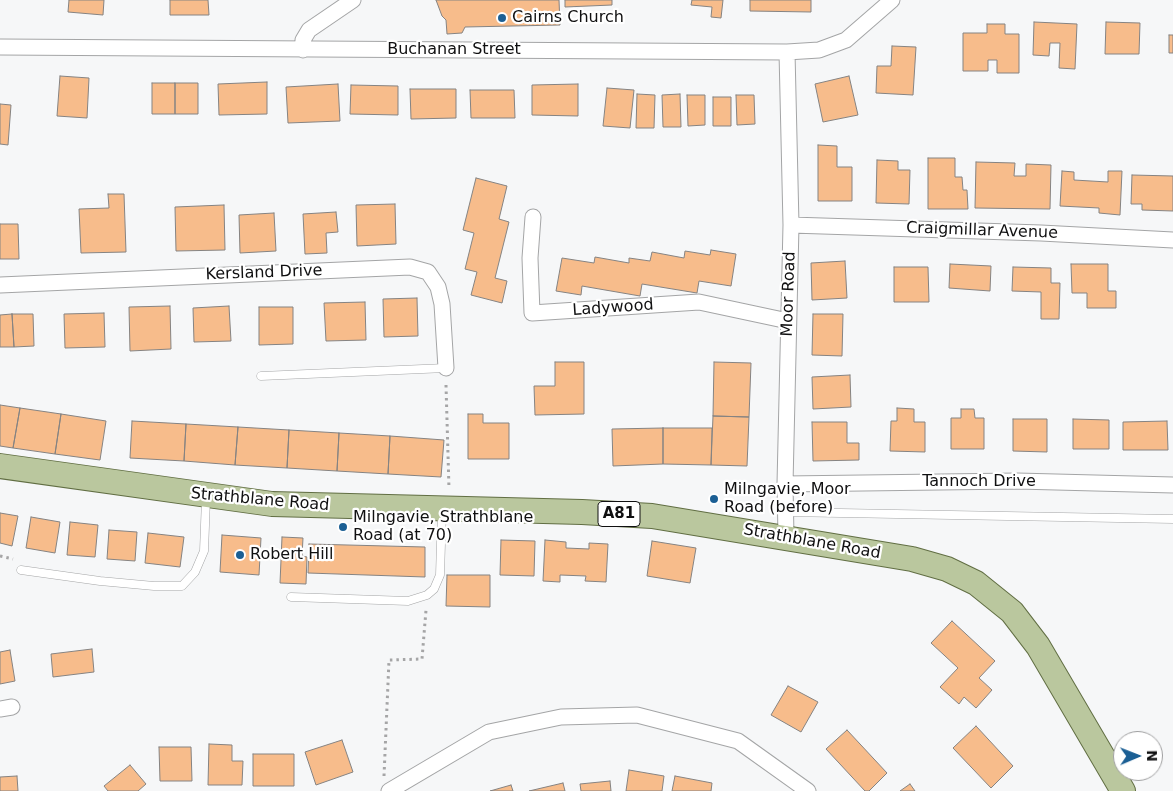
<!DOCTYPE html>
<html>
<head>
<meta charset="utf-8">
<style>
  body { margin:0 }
  #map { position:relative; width:1173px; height:791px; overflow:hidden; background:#f6f7f8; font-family:"DejaVu Sans",sans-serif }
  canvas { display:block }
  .north { position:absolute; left:1113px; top:731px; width:50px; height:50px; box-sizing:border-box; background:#fff; border:1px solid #9f9fa0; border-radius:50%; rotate:89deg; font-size:14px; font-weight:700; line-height:20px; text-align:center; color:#101011 }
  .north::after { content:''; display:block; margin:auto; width:18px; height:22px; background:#1b5f94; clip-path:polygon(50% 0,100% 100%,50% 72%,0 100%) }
</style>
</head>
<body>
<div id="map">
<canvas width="1173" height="791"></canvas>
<div class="north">N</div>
</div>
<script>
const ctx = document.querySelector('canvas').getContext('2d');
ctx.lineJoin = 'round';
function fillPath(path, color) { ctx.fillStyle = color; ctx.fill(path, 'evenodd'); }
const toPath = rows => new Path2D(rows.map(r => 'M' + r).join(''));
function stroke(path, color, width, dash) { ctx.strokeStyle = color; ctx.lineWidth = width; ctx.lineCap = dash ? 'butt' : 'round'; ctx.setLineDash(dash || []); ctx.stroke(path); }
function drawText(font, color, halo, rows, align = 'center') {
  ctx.font = font + ' "DejaVu Sans",sans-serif'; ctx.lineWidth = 4.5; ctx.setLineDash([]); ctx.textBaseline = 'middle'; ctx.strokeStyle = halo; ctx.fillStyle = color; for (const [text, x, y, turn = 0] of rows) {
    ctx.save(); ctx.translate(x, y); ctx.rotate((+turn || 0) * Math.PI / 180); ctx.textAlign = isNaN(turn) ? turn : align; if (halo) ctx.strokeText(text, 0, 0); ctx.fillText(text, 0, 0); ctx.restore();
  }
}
const building = toPath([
  [69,0,104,0,103,15,68,12,69,0],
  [170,0,208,0,209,15,170,15,170,0],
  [436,0,559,0,560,25,465,27,462,33,447,34,446,20,442,16,436,0],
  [565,0,612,0,612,5,565,7,565,0],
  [692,0,723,0,721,18,711,17,712,7,691,5,692,0],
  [750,0,811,0,811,12,750,11,750,0],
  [1034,22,1077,24,1075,69,1059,68,1060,43,1050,43,1049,56,1033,55,1034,22],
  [1106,22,1140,23,1139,54,1105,54,1106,22],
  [987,24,1005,24,1005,34,1019,34,1019,73,997,73,997,60,988,60,988,71,963,71,963,33,987,33,987,24],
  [1169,35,1173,35,1173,53,1169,53,1169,35],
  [892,46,916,47,913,95,876,93,877,66,891,66,892,46],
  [60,76,89,78,87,118,57,116,60,76],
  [849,76,858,115,823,122,815,84,849,76],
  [267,82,267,114,219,115,218,84,267,82],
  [152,83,175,83,175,114,152,114,152,83],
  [175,83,198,83,198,114,175,114,175,83],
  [338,84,340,121,288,123,286,87,338,84],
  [578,84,578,116,532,115,532,85,578,84],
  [351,85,398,86,398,115,350,114,351,85],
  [607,88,634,90,630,128,603,126,607,88],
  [410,89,456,89,456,118,411,119,410,89],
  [470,90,514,90,515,118,471,118,470,90],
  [637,94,655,95,654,128,636,128,637,94],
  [680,94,681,127,663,127,662,95,680,94],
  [687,95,705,95,705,125,688,126,687,95],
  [736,95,754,95,755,124,737,125,736,95],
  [713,97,731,97,731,126,713,126,713,97],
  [0,104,11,105,8,145,0,144,0,104],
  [818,145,837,146,837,167,852,167,852,201,818,201,818,145],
  [928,158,955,158,955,177,962,177,963,190,967,190,968,209,928,209,928,158],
  [877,160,898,161,898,170,910,170,909,204,876,203,877,160],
  [976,162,1015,163,1014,176,1026,176,1026,164,1051,165,1050,209,975,208,976,162],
  [1062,171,1074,172,1074,180,1108,182,1108,171,1122,171,1120,215,1099,213,1099,208,1060,206,1062,171],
  [1132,175,1173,176,1173,211,1142,210,1142,204,1131,204,1132,175],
  [476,178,507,186,499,219,509,222,495,278,507,281,502,303,471,295,477,272,465,269,474,233,463,230,476,178],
  [108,194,124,194,126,252,81,253,79,209,109,208,108,194],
  [395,204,396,244,357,246,356,205,395,204],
  [224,205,225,250,176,251,175,207,224,205],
  [336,212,338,232,326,233,327,253,305,254,303,214,336,212],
  [274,213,276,251,240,253,239,215,274,213],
  [0,224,18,224,19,259,0,259,0,224],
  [711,250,736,254,731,286,699,281,697,293,642,284,640,296,582,286,581,295,556,291,562,258,594,263,595,257,629,263,629,258,650,261,652,252,684,258,685,251,710,255,711,250],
  [845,261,847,298,812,300,811,263,845,261],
  [950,264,991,266,990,291,949,288,950,264],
  [1071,264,1108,264,1108,291,1116,291,1116,308,1087,308,1087,293,1072,293,1071,264],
  [894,267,928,267,929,302,894,302,894,267],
  [1013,267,1051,268,1051,283,1060,283,1059,319,1041,319,1041,292,1012,291,1013,267],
  [417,298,418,336,384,337,383,299,417,298],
  [365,302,366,340,326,341,324,303,365,302],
  [170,306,171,349,130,351,129,307,170,306],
  [229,306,231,341,194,342,193,308,229,306],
  [259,307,293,307,293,344,259,345,259,307],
  [104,313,105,347,65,348,64,314,104,313],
  [12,314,33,314,34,346,14,347,12,314],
  [12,314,14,347,0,347,0,315,12,314],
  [813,314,843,314,842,356,812,355,813,314],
  [555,362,584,362,584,414,535,415,534,386,555,386,555,362],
  [714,362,751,363,749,417,713,416,714,362],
  [850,375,851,407,813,409,812,377,850,375],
  [0,405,20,408,13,448,0,446,0,405],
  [20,408,61,414,55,454,13,448,20,408],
  [897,408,914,409,914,422,925,422,925,452,890,451,891,421,897,421,897,408],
  [961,409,974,409,975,418,984,418,984,449,951,449,951,418,961,418,961,409],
  [61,414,106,421,100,460,55,454,61,414],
  [468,414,483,414,483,423,509,423,509,459,468,459,468,414],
  [713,416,749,417,747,466,711,465,713,416],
  [1013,419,1047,419,1047,452,1013,451,1013,419],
  [1073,419,1109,420,1109,449,1073,449,1073,419],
  [132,421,186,424,184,461,130,458,132,421],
  [1167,421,1168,450,1123,450,1123,422,1167,421],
  [812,422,847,422,847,443,859,443,859,460,813,461,812,422],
  [186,424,238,427,235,465,184,461,186,424],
  [238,427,289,430,287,468,235,465,238,427],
  [663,428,663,464,613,466,612,429,663,428],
  [663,428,712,428,711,465,663,464,663,428],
  [289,430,339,433,337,471,287,468,289,430],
  [339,433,390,436,388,474,337,471,339,433],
  [390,436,444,440,441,477,388,474,390,436],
  [0,513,18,516,12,546,0,543,0,513],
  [31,517,60,522,55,553,26,548,31,517],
  [70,522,98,525,95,557,67,555,70,522],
  [109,530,137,532,135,561,107,559,109,530],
  [148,533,184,537,180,567,145,563,148,533],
  [222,535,261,538,259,575,220,572,222,535],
  [282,537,303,538,302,556,307,557,306,584,280,583,282,537],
  [501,540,535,541,534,576,500,575,501,540],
  [545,540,566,542,566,548,589,549,589,543,608,544,606,582,585,581,586,576,560,575,560,582,543,581,545,540],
  [652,541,696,548,690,583,647,576,652,541],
  [309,544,425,547,425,577,308,573,309,544],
  [447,575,490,575,490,607,446,606,447,575],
  [952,621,995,661,979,678,992,690,976,708,964,697,959,704,940,687,958,668,931,643,952,621],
  [92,649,94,672,53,677,51,654,92,649],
  [10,650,15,681,0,684,0,652,10,650],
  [788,686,818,702,801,732,771,715,788,686],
  [976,726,1013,766,991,788,953,748,976,726],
  [847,730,887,773,869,791,865,791,826,749,847,730],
  [342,740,353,772,316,785,305,752,342,740],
  [209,744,232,745,232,761,243,761,242,785,208,785,209,744],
  [159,747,191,747,192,781,160,781,159,747],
  [253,754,294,754,294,786,253,786,253,754],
  [130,765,146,784,138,791,108,791,104,786,130,765],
  [629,770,664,776,662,791,626,791,629,770],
  [17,776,18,791,0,791,0,777,17,776],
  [675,776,712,783,711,791,672,791,675,776],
  [610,781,611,791,581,791,580,784,610,781],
  [563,783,565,791,529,791,563,783],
  [910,784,915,791,900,791,910,784],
  [511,785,513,791,490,791,511,785]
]);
fillPath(building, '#f7bc8b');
stroke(building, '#858382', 1);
const service = toPath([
  [261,376,446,368],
  [785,512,1173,519],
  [21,570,100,581,154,586,182,586,195,572,204,551,206,499],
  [291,597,408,601,427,595,434,589,440,575,442,511]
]);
const minor = toPath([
  [0,47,787,52,819,50,846,40,892,0],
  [303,50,303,40,309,30,353,0],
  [533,217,530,258,532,313,699,302,788,321],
  [791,225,1041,233,1173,240],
  [0,285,410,267,428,272,438,287,442,304,446,368],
  [785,484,1017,481,1173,485],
  [786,537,785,484,791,225,787,52],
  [0,709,12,707],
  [389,791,489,732,561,717,637,715,738,741,808,791]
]);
const primary = toPath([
  [0,466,272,504,582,512,652,516,912,559,947,569,976,583,1012,612,1038,646,1123,791]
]);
stroke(service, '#a4a5a6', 9);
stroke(minor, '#a4a5a6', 17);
stroke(primary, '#616e43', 26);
stroke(toPath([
  [446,385,449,489],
  [0,556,13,559],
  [384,776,389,660,422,659,426,610]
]), '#a5a5a6', 3, [2.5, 4]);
stroke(service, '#fff', 8);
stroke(minor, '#fff', 15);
stroke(primary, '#bac79e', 24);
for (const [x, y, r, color] of [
  [502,18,5,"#1b5f94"],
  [714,499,5,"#1b5f94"],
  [343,527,5,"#1b5f94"],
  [240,555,5,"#1b5f94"]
]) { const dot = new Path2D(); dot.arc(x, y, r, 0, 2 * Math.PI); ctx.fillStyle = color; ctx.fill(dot); stroke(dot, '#fff', 2); }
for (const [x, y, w] of [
  [619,514,42]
]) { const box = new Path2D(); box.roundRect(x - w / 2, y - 12.5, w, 25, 4); ctx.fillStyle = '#fff'; ctx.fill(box); stroke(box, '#101011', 1); }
drawText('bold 15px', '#101011', null, [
  ["A81",619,514]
]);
drawText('16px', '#101011', '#fff', [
  ["Cairns Church",512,18],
  ["Milngavie, Moor",724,490],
  ["Road (before)",724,508],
  ["Milngavie, Strathblane",353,518],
  ["Road (at 70)",353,536],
  ["Robert Hill",250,555]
], 'left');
drawText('16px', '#101011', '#fff', [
  ["Buchanan Street",454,50],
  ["Craigmillar Avenue",982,231,2],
  ["Kersland Drive",264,273,-2],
  ["Moor Road",789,294,-88],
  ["Ladywood",613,308,-4],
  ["Tannoch Drive",979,482],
  ["Strathblane Road",260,500,5],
  ["Strathblane Road",812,542,10]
]);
</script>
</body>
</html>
